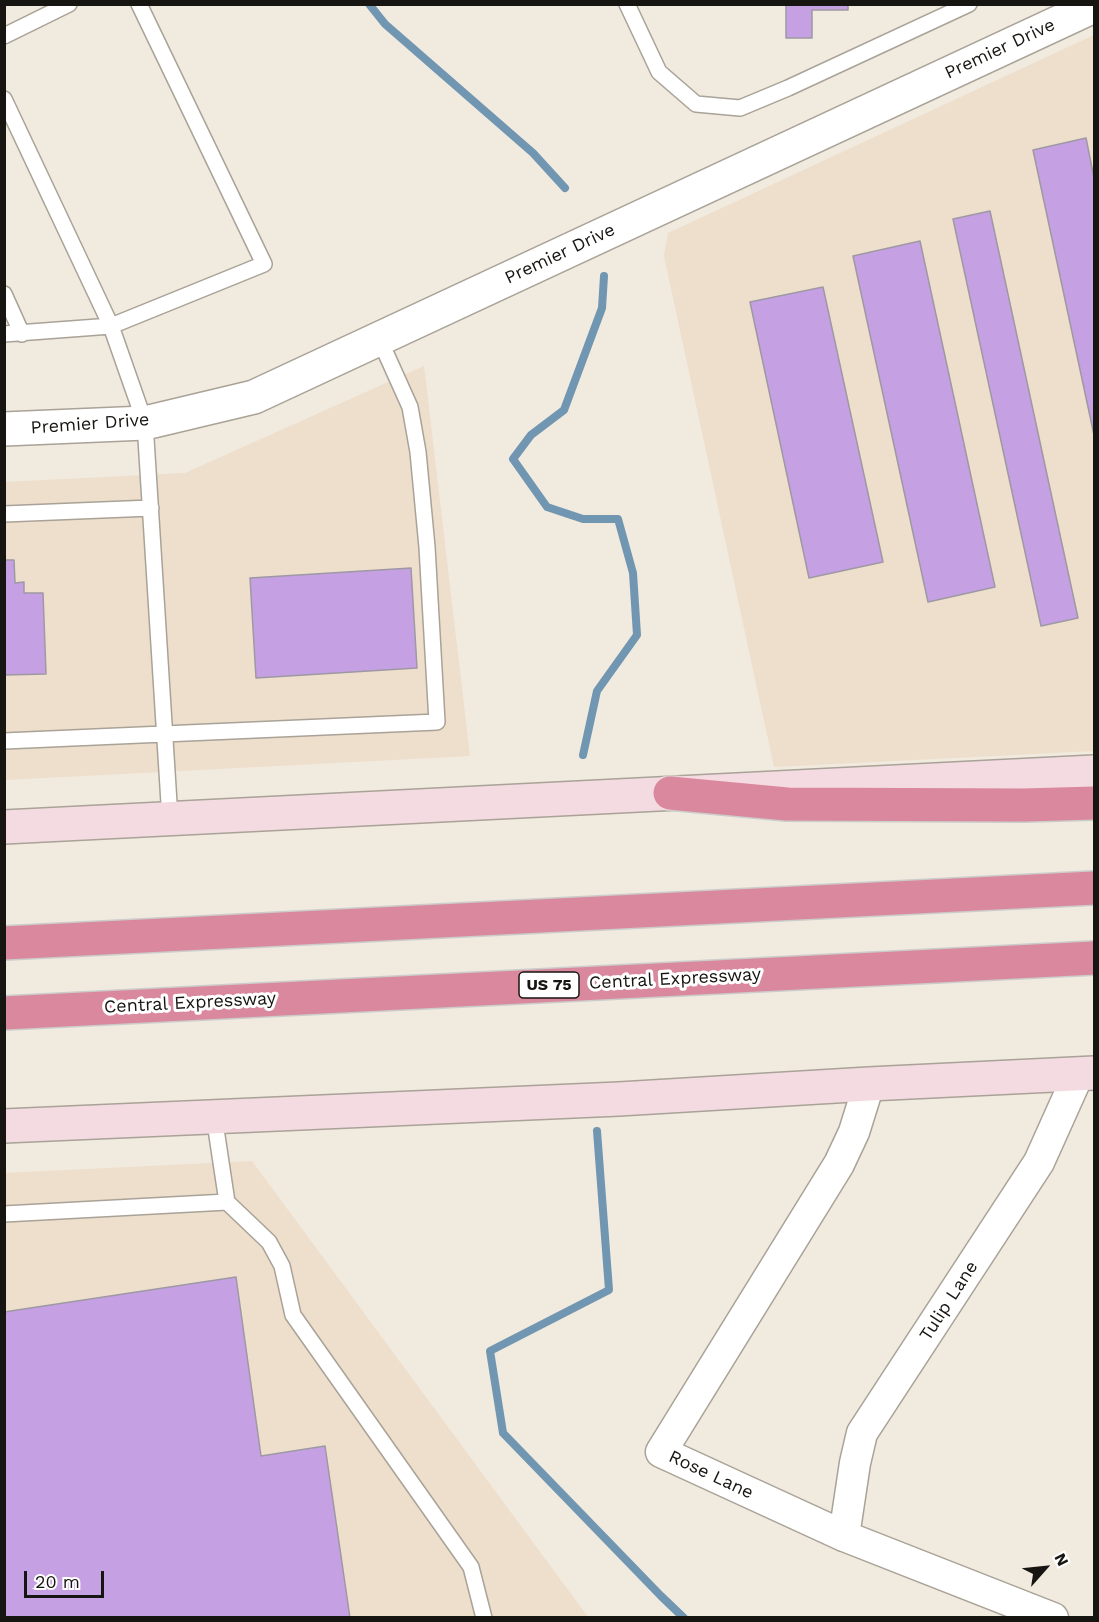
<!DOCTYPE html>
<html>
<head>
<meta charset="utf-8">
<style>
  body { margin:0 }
  #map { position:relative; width:1099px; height:1622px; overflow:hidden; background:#f1eade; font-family:"Work Sans",sans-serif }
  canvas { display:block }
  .frame { position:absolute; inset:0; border:6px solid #171511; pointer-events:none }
  .north { position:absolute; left:1015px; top:1538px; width:60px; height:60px; -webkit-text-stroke:4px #fff; paint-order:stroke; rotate:63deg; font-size:16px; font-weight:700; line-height:24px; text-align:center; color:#171511 }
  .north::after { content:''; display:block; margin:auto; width:21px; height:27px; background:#171511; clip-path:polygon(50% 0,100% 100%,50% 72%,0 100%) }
  .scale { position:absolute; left:24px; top:1571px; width:80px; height:27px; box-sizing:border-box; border:3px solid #171511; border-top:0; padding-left:8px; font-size:18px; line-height:21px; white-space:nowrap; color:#171511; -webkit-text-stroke:4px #fff; paint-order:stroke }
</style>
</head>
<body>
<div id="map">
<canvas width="1099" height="1622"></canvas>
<div class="frame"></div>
<div class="north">N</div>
<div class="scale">20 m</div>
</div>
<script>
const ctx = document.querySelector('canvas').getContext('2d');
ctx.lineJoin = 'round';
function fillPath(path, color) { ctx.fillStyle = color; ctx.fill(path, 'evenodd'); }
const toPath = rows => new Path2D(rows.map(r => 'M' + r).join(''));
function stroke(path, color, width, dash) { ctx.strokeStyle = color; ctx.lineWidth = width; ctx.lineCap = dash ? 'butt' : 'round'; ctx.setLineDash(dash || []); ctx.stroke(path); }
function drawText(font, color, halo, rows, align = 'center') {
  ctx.font = font + ' "Work Sans",sans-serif'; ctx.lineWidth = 6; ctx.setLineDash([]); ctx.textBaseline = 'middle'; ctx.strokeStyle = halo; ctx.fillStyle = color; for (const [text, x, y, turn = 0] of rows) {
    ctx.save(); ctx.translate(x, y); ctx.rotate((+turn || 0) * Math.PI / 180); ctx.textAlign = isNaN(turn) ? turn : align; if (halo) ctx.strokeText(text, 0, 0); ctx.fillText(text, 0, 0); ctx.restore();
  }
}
fillPath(toPath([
  [1094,35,1094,751,774,767,664,256,668,233],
  [424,366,470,756,5,780,4,482,185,473],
  [252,1161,588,1617,5,1617,4,1173]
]), '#eedecc');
stroke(toPath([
  [369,4,385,24,533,153,565,188],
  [583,755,597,691,637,635,633,573,618,519,583,519,547,507,513,459,531,435,564,410,602,308,604,276],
  [597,1131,609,1290,490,1351,503,1433,661,1596,684,1618]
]), '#7196b2', 8);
const building = toPath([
  [786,4,848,4,848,10,812,10,812,38,786,38,786,4],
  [1086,138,1094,178,1094,435,1033,150,1086,138],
  [990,211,1078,618,1041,626,953,219,990,211],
  [920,241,995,587,928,602,853,256,920,241],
  [823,287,883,562,809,578,750,302,823,287],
  [4,560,14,560,15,583,24,582,24,593,43,593,46,674,4,675,4,560],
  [411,568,417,668,256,678,250,578,411,568],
  [236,1277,261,1456,325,1446,350,1618,4,1618,4,1312,236,1277]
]);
fillPath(building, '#c5a1e4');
stroke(building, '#9e98a3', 1.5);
const service = toPath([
  [627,4,659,72,696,104,740,108,788,88,969,4],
  [4,36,69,4],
  [4,99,111,326,145,423,170,819],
  [4,294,22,334],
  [4,334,111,326,264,264,139,4],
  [4,514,151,508],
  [4,741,437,722,427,547,418,452,410,407,379,338],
  [214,1116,227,1202,269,1242,282,1266,293,1315,471,1567,484,1618],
  [4,1214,227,1202]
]);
const minor = toPath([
  [869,1084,854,1132,839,1164,661,1452,844,1536,1053,1618],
  [844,1536,855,1463,862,1433,1039,1162,1079,1073]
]);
const tertiary = toPath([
  [4,429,145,423,254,397,1094,6]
]);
const secondary = toPath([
  [4,827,1094,772],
  [4,1126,619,1099,869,1084,1094,1073]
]);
const motorway = toPath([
  [670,793,787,804,1024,805,1094,803],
  [4,943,1094,888],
  [4,1013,1094,958]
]);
stroke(service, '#a9a297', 18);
stroke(minor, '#a9a297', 33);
stroke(tertiary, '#a9a297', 36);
stroke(secondary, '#a9a297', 36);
stroke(motorway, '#cccccb', 36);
stroke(service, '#fff', 15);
stroke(minor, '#fff', 30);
stroke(tertiary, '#fff', 33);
stroke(secondary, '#f4dbe2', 33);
stroke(motorway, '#d9889e', 33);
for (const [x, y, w] of [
  [549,985,60]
]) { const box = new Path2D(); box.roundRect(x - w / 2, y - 13, w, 26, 4.5); ctx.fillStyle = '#fff'; ctx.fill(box); stroke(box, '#171511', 1.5); }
drawText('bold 16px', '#171511', null, [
  ["US 75",549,985]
]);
drawText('18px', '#171511', '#fff', [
  ["Premier Drive",1000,49,-25],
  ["Premier Drive",560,254,-25],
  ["Premier Drive",90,424,-4],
  ["Central Expressway",675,979,-3],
  ["Central Expressway",190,1003,-3],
  ["Tulip Lane",949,1301,-57],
  ["Rose Lane",711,1475,25]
]);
</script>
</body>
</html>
